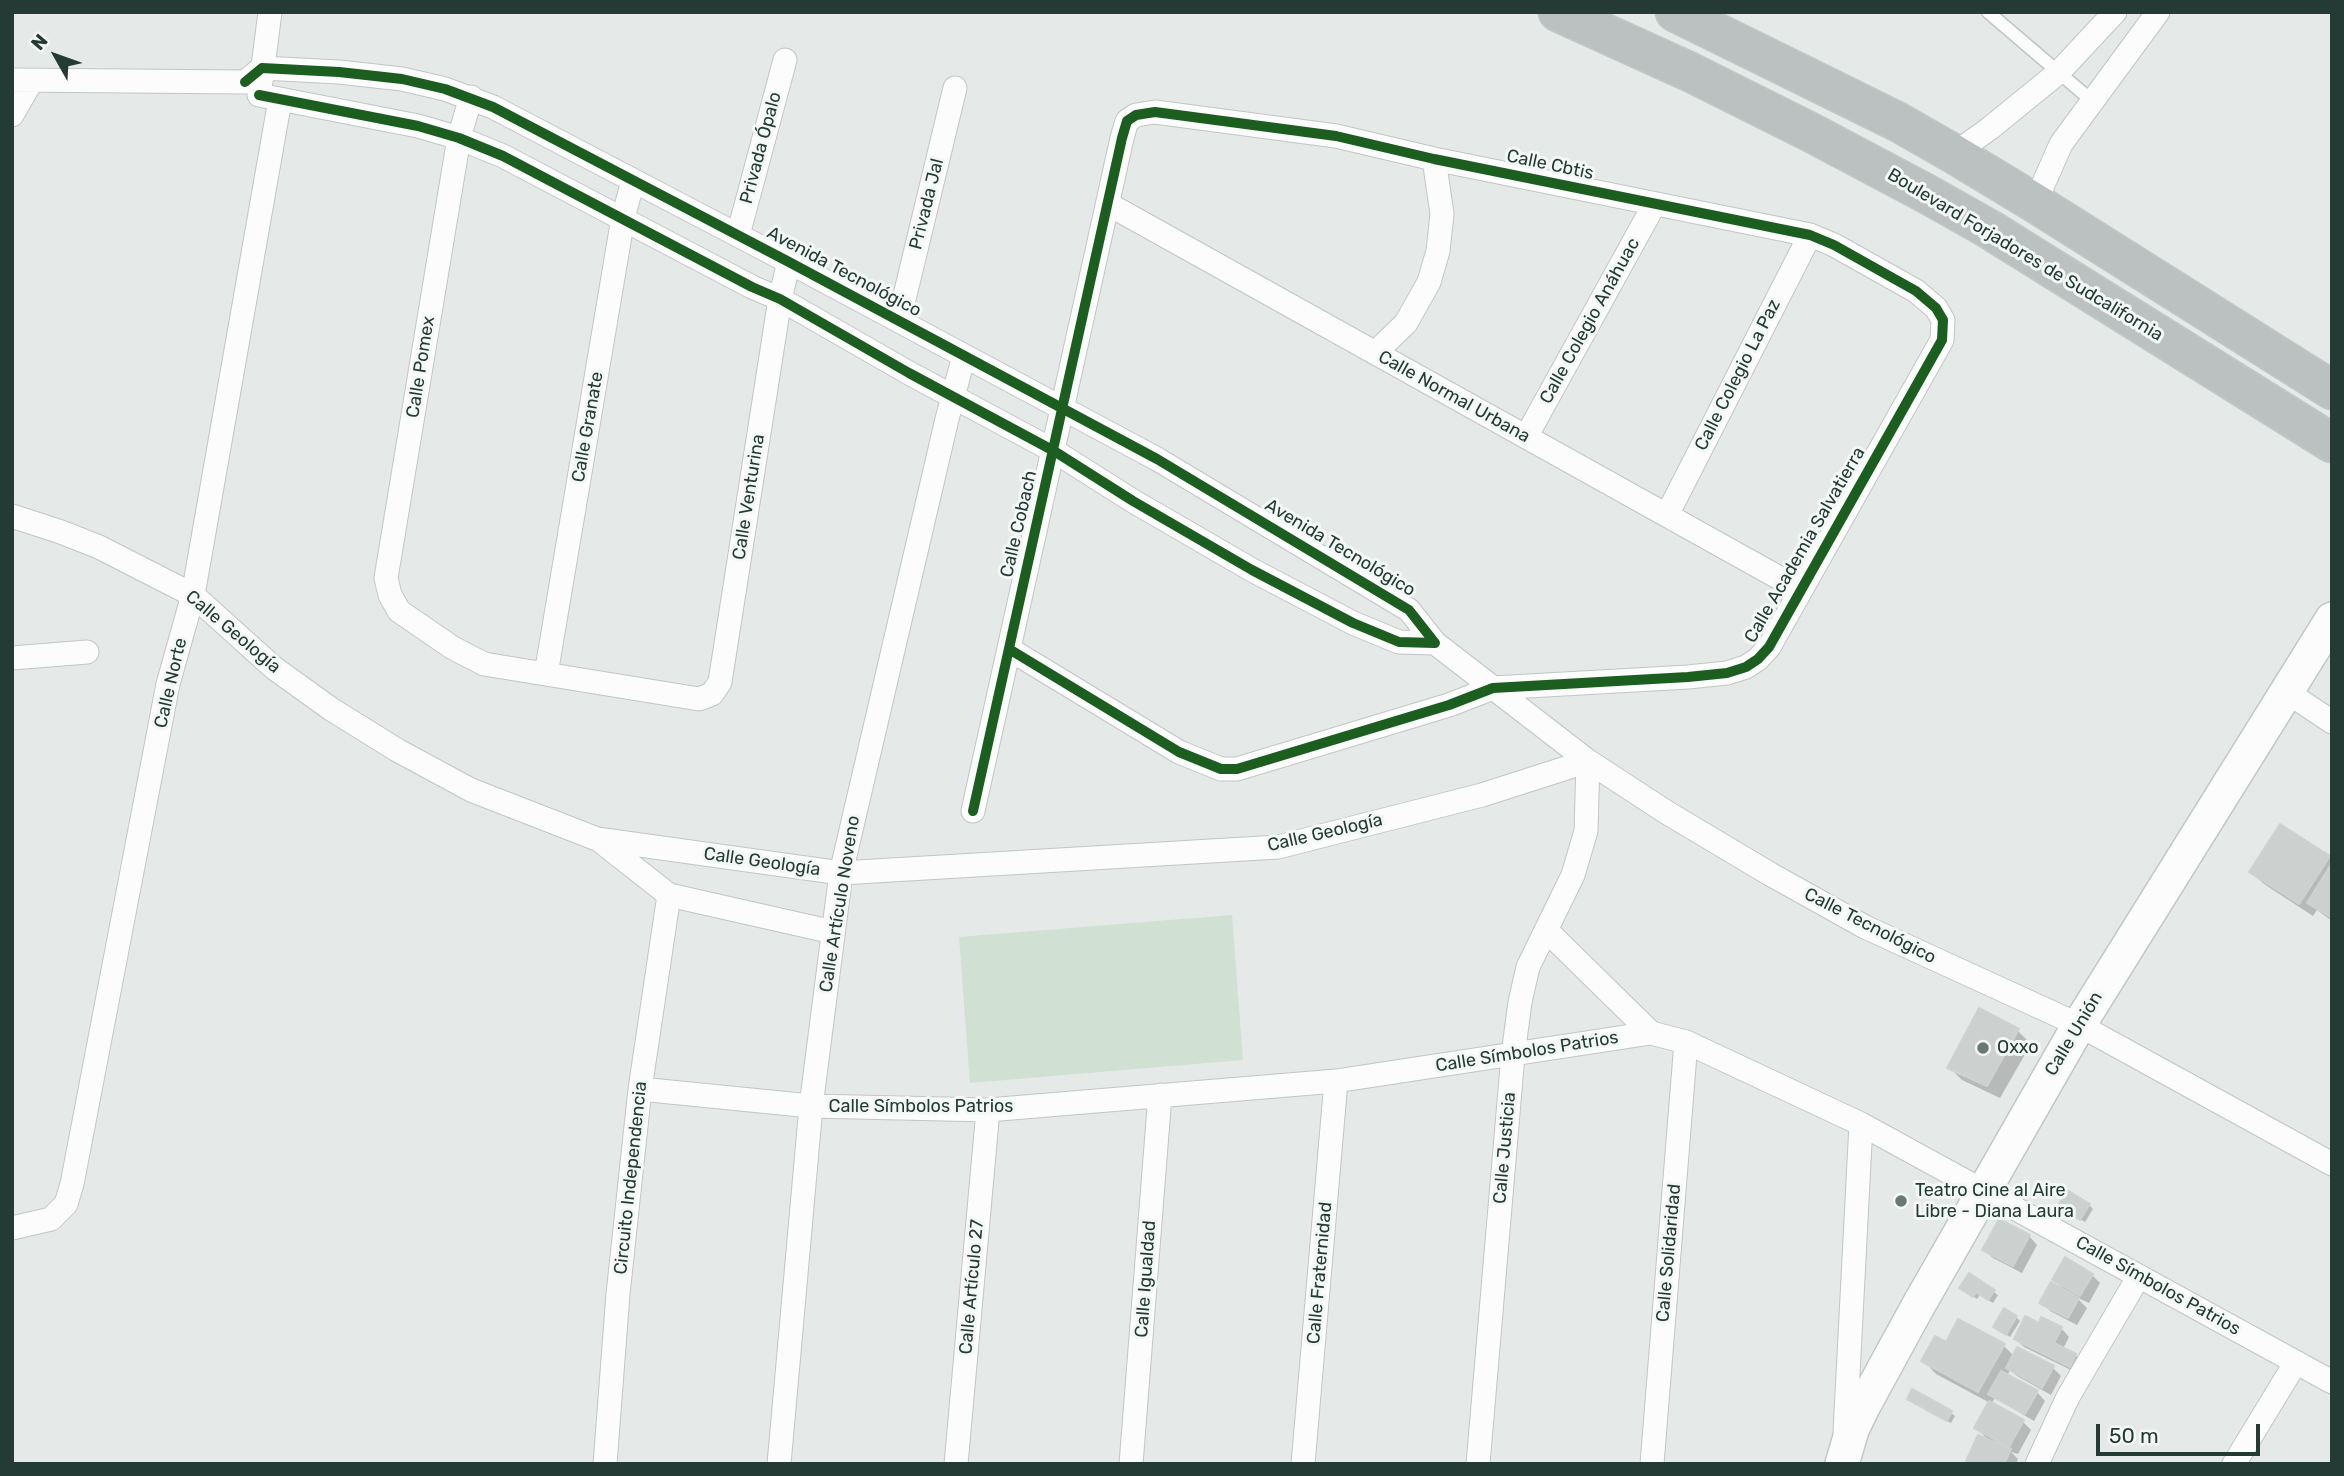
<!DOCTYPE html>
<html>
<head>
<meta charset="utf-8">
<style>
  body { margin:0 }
  #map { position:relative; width:2344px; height:1476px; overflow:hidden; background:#e5e9e7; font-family:Rubik,sans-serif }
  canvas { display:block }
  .frame { position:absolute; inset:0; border:14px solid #243b35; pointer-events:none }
  .north { position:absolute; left:21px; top:21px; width:70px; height:70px; -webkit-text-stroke:5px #f3f8f6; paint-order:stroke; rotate:310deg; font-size:19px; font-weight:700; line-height:28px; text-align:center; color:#243b35 }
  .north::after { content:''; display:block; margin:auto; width:24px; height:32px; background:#243b35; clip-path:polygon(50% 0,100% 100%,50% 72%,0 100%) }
  .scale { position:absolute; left:2096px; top:1424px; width:164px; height:32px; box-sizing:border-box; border:4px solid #243b35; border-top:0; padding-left:9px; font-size:21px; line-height:24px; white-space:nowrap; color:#243b35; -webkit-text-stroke:5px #f3f8f6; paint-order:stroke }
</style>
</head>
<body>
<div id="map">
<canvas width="2344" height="1476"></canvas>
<div class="frame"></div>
<div class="north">N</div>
<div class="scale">50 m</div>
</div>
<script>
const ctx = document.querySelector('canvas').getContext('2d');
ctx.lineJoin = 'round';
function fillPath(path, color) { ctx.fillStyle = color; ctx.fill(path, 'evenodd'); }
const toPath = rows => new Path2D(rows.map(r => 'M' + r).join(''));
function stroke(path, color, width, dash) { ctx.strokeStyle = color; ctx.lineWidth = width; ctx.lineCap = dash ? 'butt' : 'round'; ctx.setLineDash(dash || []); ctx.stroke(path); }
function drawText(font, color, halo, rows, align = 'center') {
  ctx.font = font + ' Rubik,sans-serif'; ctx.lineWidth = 6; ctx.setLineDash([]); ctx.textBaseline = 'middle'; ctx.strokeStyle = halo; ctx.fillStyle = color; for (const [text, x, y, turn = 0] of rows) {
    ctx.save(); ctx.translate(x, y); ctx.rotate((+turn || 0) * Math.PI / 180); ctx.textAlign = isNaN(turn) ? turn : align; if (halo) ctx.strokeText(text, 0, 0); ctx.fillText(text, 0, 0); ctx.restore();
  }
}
fillPath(toPath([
  [1232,915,1243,1060,970,1083,959,937]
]), '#d0e1d4');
fillPath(toPath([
  [2329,857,2332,859,2332,921,2317,910,2313,916,2264,884,2251,872],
  [1980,1011,2018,1031,2031,1044,2000,1098,1962,1080,1949,1067],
  [2089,1205,2093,1209,2085,1222,2060,1206],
  [2029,1236,2037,1245,2022,1273,1993,1258,1984,1250],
  [1970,1275,1998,1295,1993,1303,1980,1295,1977,1299,1965,1291],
  [2092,1275,2100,1283,2089,1303,2076,1297,2087,1308,2077,1325,2050,1311,2042,1302,2065,1291,2054,1280],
  [2016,1317,2020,1321,2010,1337,1995,1327],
  [2039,1325,2061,1328,2069,1337,2063,1349,2075,1355,2084,1363,2079,1374,2024,1347,2016,1339],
  [1947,1344,2004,1346,2014,1356,2053,1368,2061,1376,2051,1395,2017,1376,2010,1370,2007,1376,2037,1392,2045,1401,2034,1421,1995,1398,1991,1404,2023,1422,2031,1430,2018,1454,2011,1452,2018,1459,2016,1464,1971,1464,1990,1442,1977,1428,1990,1403,1936,1374,1924,1361],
  [1913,1402,1951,1413,1955,1416,1951,1423]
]), '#0003');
const building = toPath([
  [2280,824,2330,856,2299,904,2249,872,2280,824],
  [2332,863,2332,918,2307,903,2332,863],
  [1979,1008,2019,1029,1987,1086,1947,1068,1979,1008],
  [2067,1190,2090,1204,2080,1220,2058,1206,2067,1190],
  [1999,1219,2030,1235,2013,1266,1982,1250,1999,1219],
  [2065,1257,2093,1274,2080,1296,2052,1280,2065,1257],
  [1969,1273,1995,1290,1988,1300,1976,1292,1973,1297,1959,1288,1969,1273],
  [2051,1282,2079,1298,2068,1318,2039,1303,2051,1282],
  [2004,1308,2017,1316,2006,1335,1993,1327,2004,1308],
  [2025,1316,2039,1323,2041,1317,2062,1327,2054,1343,2076,1354,2070,1367,2014,1339,2025,1316],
  [1958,1319,2005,1344,1978,1392,1921,1361,1935,1336,1946,1342,1958,1319],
  [2017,1347,2054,1366,2042,1388,2006,1368,2017,1347],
  [2001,1371,2038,1391,2025,1414,1988,1394,2001,1371],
  [1912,1389,1952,1411,1947,1421,1907,1399,1912,1389],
  [1989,1401,2024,1420,2009,1447,1974,1428,1989,1401],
  [1978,1435,2011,1449,2004,1464,1971,1464,1966,1461,1978,1435]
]);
fillPath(building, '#ccd0ce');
stroke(building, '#ced2d0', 2);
const lane = toPath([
  [1988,12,2091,100]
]);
const street = toPath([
  [12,80,245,82],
  [245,82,262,68,339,72,402,79,445,89,493,107,789,262,1157,459,1409,610,1435,643,1399,642,1353,623,1252,570,1133,501,1054,451,909,373,780,299,752,287,503,156,459,138,418,126,259,95],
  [261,82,270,12],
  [471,97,459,138,386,578,390,595,399,611,453,648,484,664,699,699,712,694,720,682,780,299,789,262],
  [12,115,31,82],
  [1954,154,1989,129,2059,72,2115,12],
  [2035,203,2061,144,2158,12],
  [1108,204,1801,590],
  [738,235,785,60],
  [899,320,955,88],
  [1375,353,1406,323,1429,282,1438,251,1442,214,1434,159],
  [1526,437,1654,205],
  [1667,515,1810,235],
  [12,516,61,532,99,547,193,595,274,668,331,709,397,750,471,790,597,839,841,873,1278,847,1482,795,1588,761,1586,831,1573,875,1528,967,1520,1002,1513,1055,1478,1464],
  [1435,643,1588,761,1666,812,1770,874,1865,927,2079,1025,2332,1164],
  [12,658,87,652],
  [546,674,623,218,633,181],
  [2287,692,2332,722],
  [973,811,1122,138,1127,121,1136,115,1155,112,1336,136,1434,159,1810,235,1834,245,1916,291,1936,308,1943,320,1942,340,1769,647,1758,659,1746,667,1727,673,1688,677,1493,688,1449,705,1237,769,1221,769,1179,752,1009,649],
  [599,840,669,895,833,932],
  [1546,930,1651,1033],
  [640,1089,811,1106,988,1110,1336,1081,1651,1033,1686,1042,1861,1124,2332,1382],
  [12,1228,51,1219,66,1204,72,1184,168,684,193,595,280,100],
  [1845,1432,1861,1124],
  [605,1464,618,1294,640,1089,669,895],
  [779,1464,811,1106,841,873,947,419,964,356],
  [956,1464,988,1110],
  [1131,1464,1160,1095],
  [1303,1464,1336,1081],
  [1652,1464,1686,1042],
  [2037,1464,2068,1397,2139,1276],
  [2234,1464,2296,1362]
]);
const secondary = toPath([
  [1842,1464,1852,1430,1863,1407,1917,1308,2079,1025,2332,619]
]);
const highway = toPath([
  [1558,12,1690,72,1812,133,1927,194,1989,229,2332,443],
  [1675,12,1898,122,1954,154,2035,203,2332,390]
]);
stroke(lane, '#c2c6c4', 15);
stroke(street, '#c2c6c4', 25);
stroke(secondary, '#c0c7c4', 36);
stroke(highway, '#c1c8c6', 41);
stroke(lane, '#fbfcfb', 12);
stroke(street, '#fbfcfb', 23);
stroke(secondary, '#fbfcfb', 33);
stroke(highway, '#bbc1c0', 38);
stroke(toPath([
  [245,82,262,68,339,72,402,79,445,89,493,107,789,262,1157,459,1409,610,1435,643,1399,642,1353,623,1252,570,1133,501,1054,451,909,373,780,299,752,287,503,156,459,138,418,126,259,95],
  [973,811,1122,138,1127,121,1136,115,1155,112,1336,136,1434,159,1810,235,1834,245,1916,291,1936,308,1943,320,1942,340,1769,647,1758,659,1746,667,1727,673,1688,677,1493,688,1449,705,1237,769,1221,769,1179,752,1009,649]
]), '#1b5e20', 10);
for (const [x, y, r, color] of [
  [1983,1048,7,"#687873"],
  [1901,1201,7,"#687873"]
]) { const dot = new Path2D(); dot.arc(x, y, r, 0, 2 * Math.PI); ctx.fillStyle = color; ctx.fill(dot); stroke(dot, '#f3f8f6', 2.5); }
drawText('18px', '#243b35', '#f3f8f6', [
  ["Privada Ópalo",761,148,-75],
  ["Calle Cbtis",1550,165,12],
  ["Privada Jal",927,204,-76],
  ["Boulevard Forjadores de Sudcalifornia",2025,255,31],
  ["Avenida Tecnológico",844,272,28],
  ["Calle Colegio Anáhuac",1590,321,-61],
  ["Calle Pomex",421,367,-81],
  ["Calle Colegio La Paz",1738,375,-63],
  ["Calle Normal Urbana",1454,397,29],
  ["Calle Granate",588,427,-80],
  ["Calle Venturina",749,497,-81],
  ["Calle Cobach",1019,524,-77],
  ["Calle Academia Salvatierra",1805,545,-60],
  ["Avenida Tecnológico",1340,548,31],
  ["Calle Geología",233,632,40],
  ["Calle Norte",171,683,-77],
  ["Calle Geología",1325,833,-13],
  ["Calle Geología",762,862,8],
  ["Calle Artículo Noveno",840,904,-81],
  ["Calle Tecnológico",1870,926,27],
  ["Calle Unión",2074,1034,-59],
  ["Calle Símbolos Patrios",1527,1052,-9],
  ["Calle Símbolos Patrios",921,1107],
  ["Calle Justicia",1505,1148,-85],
  ["Circuito Independencia",631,1178,-84],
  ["Calle Solidaridad",1669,1253,-85],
  ["Calle Fraternidad",1320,1273,-85],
  ["Calle Igualdad",1146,1279,-86],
  ["Calle Símbolos Patrios",2158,1286,29],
  ["Calle Artículo 27",972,1287,-85]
]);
drawText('18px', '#243b35', '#f3f8f6', [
  ["Oxxo",1997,1048],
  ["Teatro Cine al Aire",1915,1191],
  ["Libre - Diana Laura",1915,1212]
], 'left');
</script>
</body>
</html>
